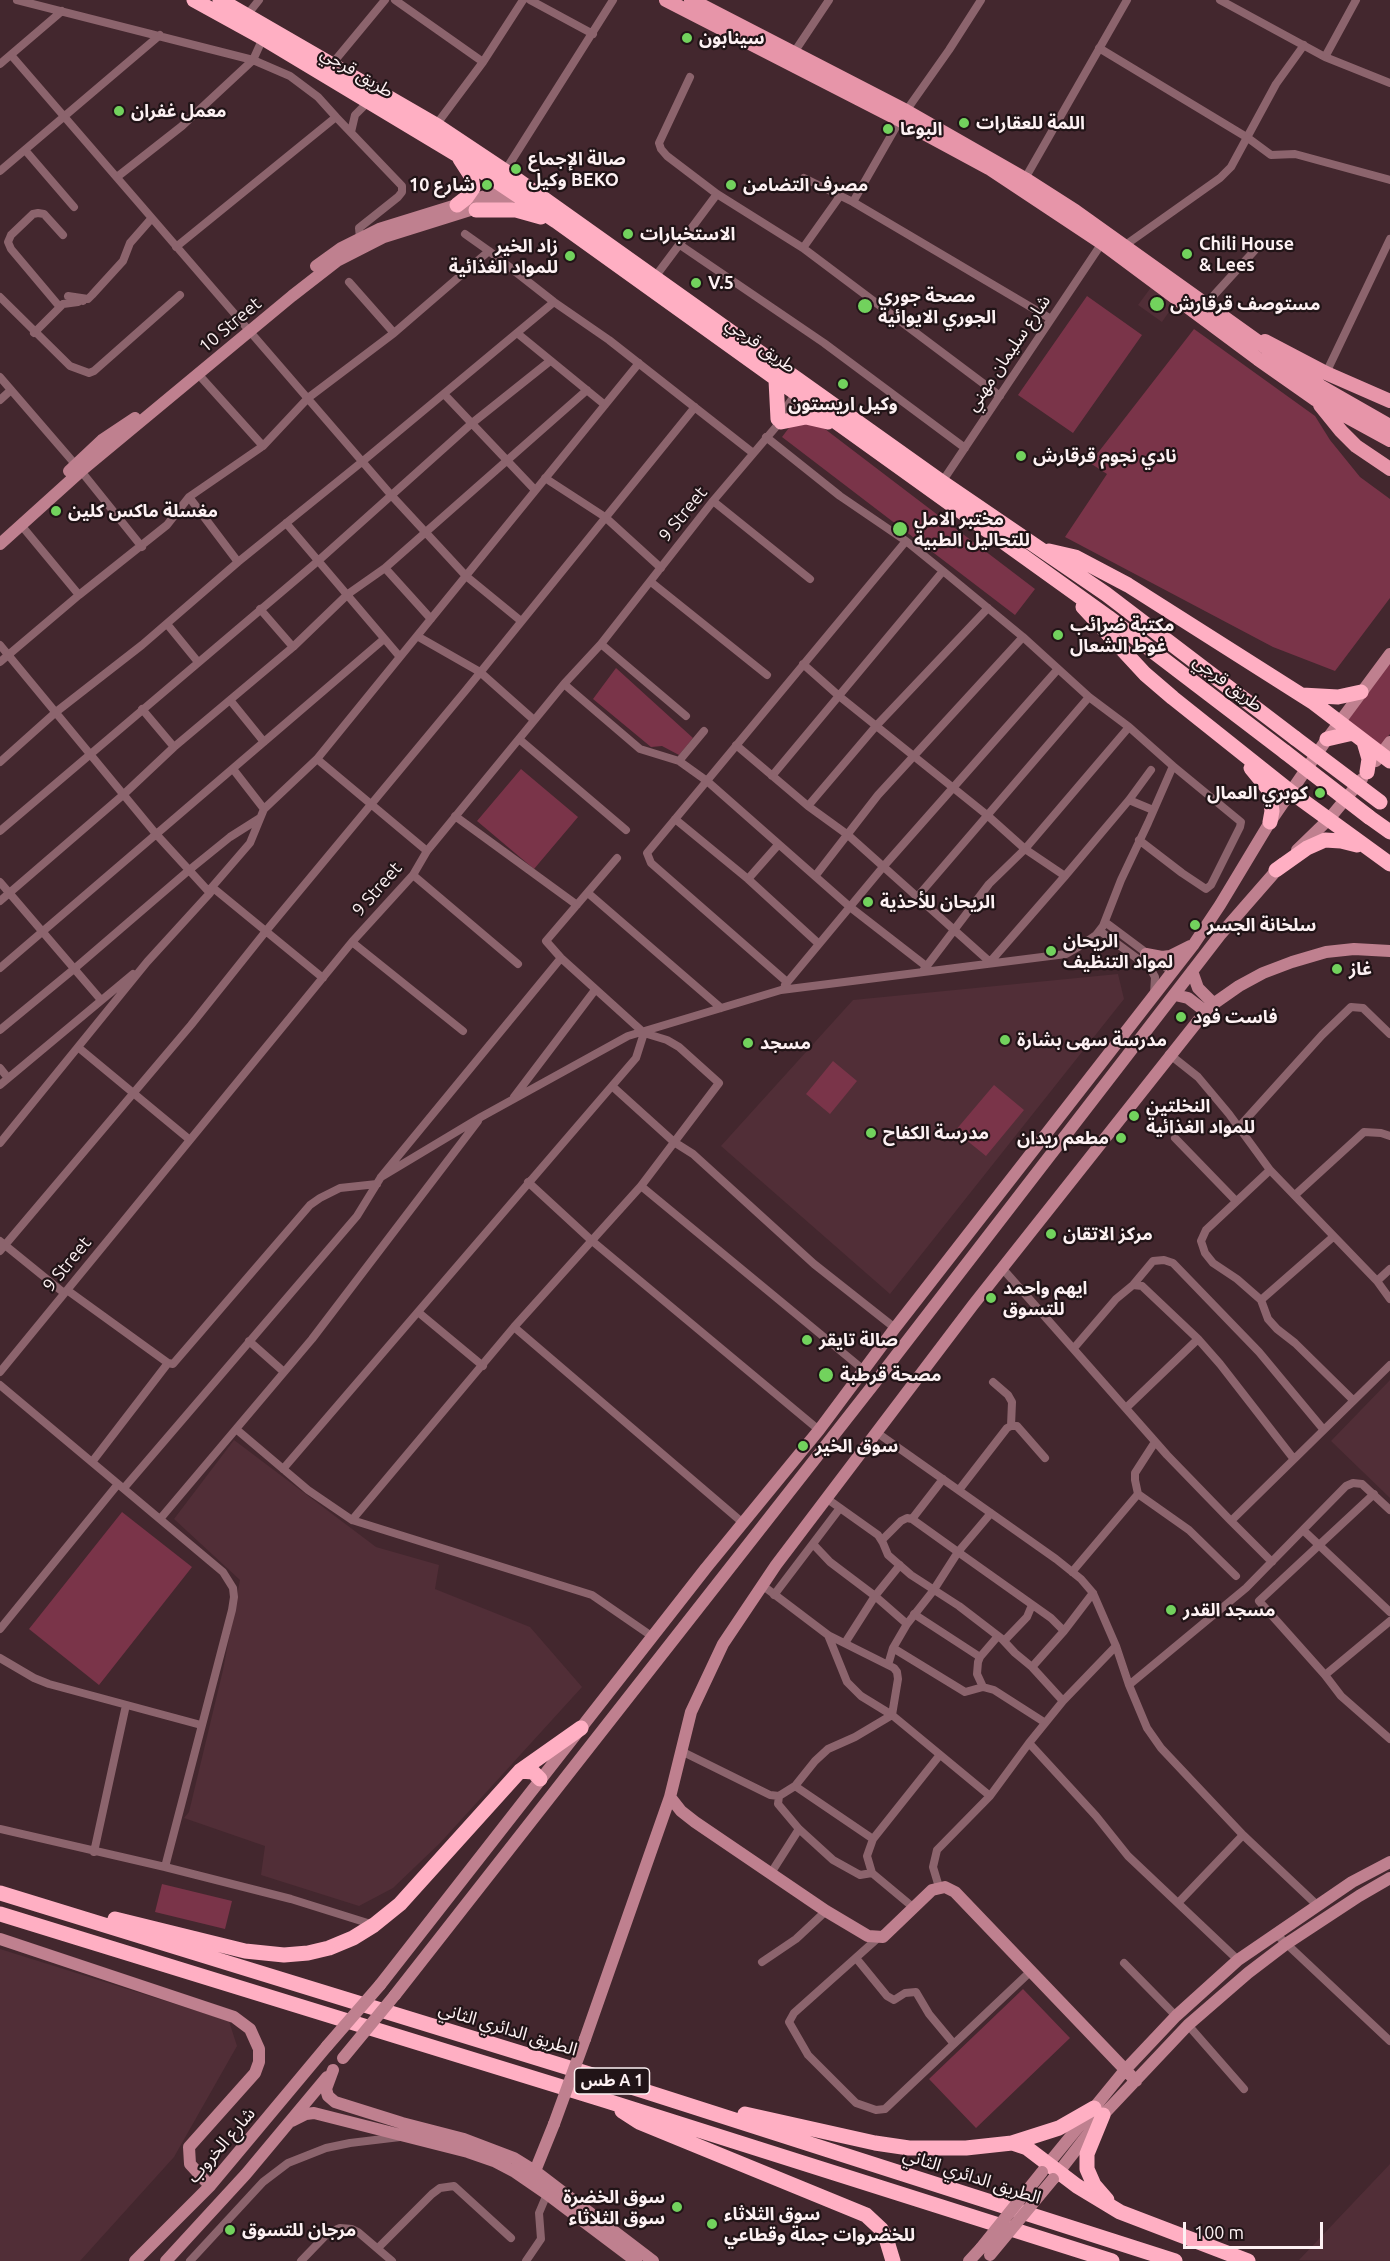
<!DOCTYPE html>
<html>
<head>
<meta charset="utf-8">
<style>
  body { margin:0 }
  #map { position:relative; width:1390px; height:2261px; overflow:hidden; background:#43272e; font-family:Ubuntu,sans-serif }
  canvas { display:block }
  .scale { position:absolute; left:1183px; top:2222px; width:140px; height:27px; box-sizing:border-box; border:3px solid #fdf1f3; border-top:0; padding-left:8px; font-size:18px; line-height:21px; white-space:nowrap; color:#fdf1f3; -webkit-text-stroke:4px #211417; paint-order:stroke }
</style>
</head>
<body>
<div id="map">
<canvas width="1390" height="2261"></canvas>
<div class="scale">100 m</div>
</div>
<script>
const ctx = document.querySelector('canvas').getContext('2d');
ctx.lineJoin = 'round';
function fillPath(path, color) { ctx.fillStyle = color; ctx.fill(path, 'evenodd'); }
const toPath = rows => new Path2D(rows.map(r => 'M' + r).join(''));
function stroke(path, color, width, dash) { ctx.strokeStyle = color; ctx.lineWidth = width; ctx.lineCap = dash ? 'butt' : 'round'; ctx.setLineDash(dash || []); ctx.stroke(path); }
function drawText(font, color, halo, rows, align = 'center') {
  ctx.font = font + ' Ubuntu,"Noto Sans Arabic",sans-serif'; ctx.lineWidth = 4.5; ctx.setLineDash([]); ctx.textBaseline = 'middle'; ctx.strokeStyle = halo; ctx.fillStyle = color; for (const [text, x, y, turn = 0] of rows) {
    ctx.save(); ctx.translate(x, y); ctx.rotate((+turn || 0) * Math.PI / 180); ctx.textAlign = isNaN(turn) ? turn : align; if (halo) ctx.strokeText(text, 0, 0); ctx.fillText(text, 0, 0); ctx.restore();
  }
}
fillPath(toPath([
  [1152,286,1175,303,1162,322,1138,305],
  [1118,974,1124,999,890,1294,721,1146,853,1000],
  [1390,1380,1390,1498,1331,1441],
  [234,1440,376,1547,439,1565,435,1589,530,1627,582,1687,440,1843,393,1888,359,1906,261,1875,265,1846,184,1818,189,1812,223,1670,240,1580,174,1519],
  [0,1949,229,2021,237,2046,174,2157,80,2261,0,2261],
  [1390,2164,1390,2261,1299,2260]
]), '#512e37');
fillPath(toPath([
  [1087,296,1142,335,1073,433,1018,395],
  [1194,329,1315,416,1330,440,1360,477,1390,499,1390,598,1335,671,1273,647,1065,537,1107,474,1090,463],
  [810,421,821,426,1035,589,1015,615,782,437,791,425],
  [1390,662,1390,734,1381,746,1347,721],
  [616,668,693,738,679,755,662,746,651,747,593,699],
  [521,769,578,817,534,869,477,821],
  [833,1061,857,1081,830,1114,806,1094],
  [994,1085,1024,1110,986,1156,955,1131],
  [122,1512,192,1567,99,1685,29,1629],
  [162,1884,232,1901,225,1929,155,1912],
  [1023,1989,1070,2038,976,2128,929,2079]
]), '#7a3449');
stroke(toPath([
  [17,0,253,60,290,76,318,97,336,117],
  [395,0,483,62],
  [530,0,593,34],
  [1220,0,1325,57,1390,83],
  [247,15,259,0],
  [1099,48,1248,138,1271,155,1295,154,1390,180],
  [793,54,829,0],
  [11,55,392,496,466,576,521,621],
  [1325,57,1356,0],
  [0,64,62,11],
  [332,64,385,0],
  [690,77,659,143,661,149,667,156,717,194,803,248,1000,396],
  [906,111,949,50,981,0],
  [436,125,483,62,523,0],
  [351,132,355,115,369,101],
  [25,150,74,207],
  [0,171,160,35],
  [505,171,613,0],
  [117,177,182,126,253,60,263,38],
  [804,178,853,202,1051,319],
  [1023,182,1127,0],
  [853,202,900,120],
  [465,234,489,251],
  [680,245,824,343,965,448],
  [1124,246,1220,178,1231,167,1276,84,1304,45],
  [176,247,336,117,402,186,402,192,398,197,359,228,360,238],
  [803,248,840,196],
  [655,277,717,194],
  [349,282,394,333],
  [0,297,70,366,89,373,94,371,180,295],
  [83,301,68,296,88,299,92,295,123,261,130,243,151,219],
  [1205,305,1255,250],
  [59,306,11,249,8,242,11,235,33,214,38,213,44,214,63,235],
  [34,333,63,304,78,302],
  [517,333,605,405],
  [1326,373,1390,239],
  [199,375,263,446],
  [0,377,81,471,142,547],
  [444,394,535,490],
  [0,400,11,390],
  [780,416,797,392],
  [766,437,840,496,906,541,943,571,1023,637,1089,697,1129,727,1025,849,989,884,923,971],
  [545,478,605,517,661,568],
  [942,482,1102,243],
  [189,497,238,562],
  [713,501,810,579],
  [286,523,400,657],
  [21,525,79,595],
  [385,568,431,619],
  [651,582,767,675],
  [260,609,293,647],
  [167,624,198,662],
  [417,636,480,672,534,720],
  [601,644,686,716],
  [0,645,156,834,210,893],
  [0,662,79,595,167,525,189,497,263,446,308,398,394,333,489,251,554,302,609,340,753,453],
  [803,664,839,696,987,815,1025,849,1065,876],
  [564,684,640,749,679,761,707,781,850,907,926,966],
  [230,700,264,742],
  [142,709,174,747],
  [519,739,626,830],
  [736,745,808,806,848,835,990,962,1065,876,1129,800,1151,770],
  [317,759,427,851],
  [679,761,704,731],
  [0,762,56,712,142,645,238,562,363,461,554,302],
  [233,769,264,809],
  [772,776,943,571],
  [1129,800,1153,810],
  [808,806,876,726,988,608],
  [455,816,577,905],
  [675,819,748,879,819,944],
  [0,831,318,561,471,424,550,361],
  [1139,840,1182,873,1206,889,1211,885,1240,827,1241,822,1173,766],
  [413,875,518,964],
  [816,875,878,795,1023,637],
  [748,879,778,845],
  [0,882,101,1000],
  [212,887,323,978],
  [588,893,721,1008],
  [918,896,1089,697],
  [0,901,123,795,174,747,293,647,348,594,385,568,587,390],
  [1105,922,1172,972],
  [1100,931,1150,968,1155,977,1154,994],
  [352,942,463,1031],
  [0,968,384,639],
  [787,982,651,863,647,853,906,541],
  [785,985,883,867,1058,669],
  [0,1030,74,969,188,871,230,837,260,818],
  [79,1048,190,1140],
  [1169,1054,1198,1077,1229,1114,1270,1170,1377,1281,1390,1299],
  [0,1068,8,1078],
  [0,1085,133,974],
  [612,1086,674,1142,693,1154,814,1264,895,1328],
  [514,1097,595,990],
  [1239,1127,1322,1035,1351,1007,1363,1008,1390,1034],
  [1175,1138,1236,1201],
  [0,1143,147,962,210,893,212,887,250,843,264,809,317,759,639,363],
  [1270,1170,1206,1230,1201,1241,1205,1253,1213,1263,1237,1279,1261,1300,1268,1319,1277,1329,1295,1343,1353,1400],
  [381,1177,481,1117,628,1036,781,990,1066,954,1080,946,1096,935,1103,926,1121,880,1148,823,1173,766,1129,727],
  [528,1182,591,1240,819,1430],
  [641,1186,865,1371],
  [1295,1195,1364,1132,1381,1133,1390,1136],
  [0,1241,64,1293],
  [0,1251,191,1025,266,931,466,690,695,407],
  [1002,1268,1167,1455,1231,1521,1390,1365],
  [1377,1281,1390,1269],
  [1133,1285,1153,1261,1164,1260,1173,1263,1259,1352,1323,1429],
  [67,1290,168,1363],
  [1261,1300,1333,1237],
  [418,1312,483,1366],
  [514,1327,743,1523],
  [249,1341,284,1372],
  [1074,1348,1116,1299,1133,1285,1142,1286,1198,1339],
  [0,1372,352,942,413,875,427,851,564,684,601,644,713,501,803,395],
  [993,1382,1008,1395,1012,1402,1011,1426],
  [0,1385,223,1572,233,1588,234,1597,232,1610,165,1867],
  [1126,1408,1198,1339,1220,1364,1293,1458],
  [236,1429,308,1490,352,1520,592,1595,653,1637],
  [876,1432,1056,1559,1081,1579,1093,1593,1116,1646,1063,1701,1029,1743],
  [92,1462,168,1363,173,1364,310,1205,320,1198,340,1188,377,1184],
  [283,1469,636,1058,644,1033],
  [124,1488,357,1216,381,1177,561,958],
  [959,1490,1007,1428,1011,1426,1017,1426,1045,1458],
  [1138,1494,1189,1530,1236,1576],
  [1374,1494,1259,1601,1325,1675,1341,1696,1390,1739],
  [826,1498,878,1535,883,1543,888,1555,911,1575,959,1606,1002,1639,1015,1653,1032,1667,1063,1701],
  [160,1519,312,1339,478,1121],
  [912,1519,943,1479],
  [352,1520,514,1327,641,1186,719,1083,679,1047,667,1040,644,1033,561,958,546,941,617,858],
  [1231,1521,1272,1562],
  [1303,1530,1390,1612],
  [882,1540,901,1521,907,1518,912,1519,958,1552,991,1513],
  [813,1544,830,1562,875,1596,907,1624,893,1648,888,1665],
  [1072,1572,1138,1494,1135,1480,1135,1473,1155,1442],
  [762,1585,828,1635,894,1668,897,1672,898,1679,892,1715,990,1796],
  [774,1595,840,1508],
  [914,1614,980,1657],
  [907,1624,933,1591,958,1552,1051,1618,1064,1631,1032,1667],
  [0,1629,118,1484],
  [1064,1631,1093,1593],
  [828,1635,847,1682,861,1696,892,1715],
  [1004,1641,1027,1617,1032,1605],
  [845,1643,875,1596,900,1565],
  [1116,1646,1129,1685,1147,1728,1161,1748,1243,1835,1317,1905],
  [893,1648,965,1692,983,1687,994,1690,1044,1722],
  [0,1658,34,1678,49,1684,201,1725],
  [1325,1675,1390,1621],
  [1129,1685,1246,1588,1346,1486,1353,1483,1362,1484,1390,1510],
  [983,1687,977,1674,978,1662,980,1657,998,1636],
  [681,1751,770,1795,779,1796,795,1786,873,1839],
  [795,1786,815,1761,828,1749,855,1737,892,1715],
  [779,1796,778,1804,799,1829,833,1860,860,1875,872,1873],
  [0,1829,165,1867,291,1899,374,1925],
  [94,1852,126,1705],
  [771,1873,799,1829],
  [939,1887,933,1867,937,1850,990,1796,1029,1743,1096,1816,1128,1856,1238,1960],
  [1178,1903,1243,1835],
  [914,1908,872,1873,867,1856,873,1839,939,1756],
  [1275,1933,1390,2041],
  [878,1938,794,2013,789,2022,808,2055,856,2103,876,2110,885,2109,1031,1971],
  [856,1958,887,1996,894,2000,905,1993,916,1992,929,2014,954,2044],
  [762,1962,796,1939,826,1911],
  [1124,1963,1176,2016],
  [1188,2025,1244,2089],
  [378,2248,432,2194,440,2188,454,2186,511,2238],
  [190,2261,263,2182,288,2163,326,2148,350,2143,400,2137],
  [301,2261,328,2233,340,2228,352,2229,358,2232,392,2261],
  [526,2261,541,2239,539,2213,547,2194]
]), '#8c646d', 8);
stroke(toPath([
  [316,266,341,248,379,229,508,189],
  [69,471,102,440,135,418],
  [0,544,81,471,292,296,337,261,384,237,518,195],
  [1376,761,1390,742],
  [1297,850,1329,819,1362,779],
  [1146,954,1162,957,1170,956,1190,946],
  [1192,971,1198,988,1213,1003],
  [1175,995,1188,998,1205,1011],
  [670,1797,681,1811,695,1822,826,1911,868,1936,883,1937,932,1890,945,1887,955,1892,1136,2081],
  [0,1939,234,2017,250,2029,259,2049,259,2062,255,2073,189,2147,190,2164,210,2186],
  [380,1985,706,1568,819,1430,895,1328,1194,944,1220,905,1270,822,1327,739,1390,654],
  [395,1995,877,1380,1220,935,1282,864],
  [585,2039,670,1797,691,1712,723,1644,776,1565,973,1305,1209,1007,1239,986,1263,973,1292,962,1326,952,1354,949,1390,951],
  [333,2070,326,2089,328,2096,335,2102,402,2123,464,2139,514,2158,535,2171,653,2261],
  [292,2121,306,2114,314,2113,468,2152,494,2161,515,2172,547,2194,636,2261],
  [1044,2169,1125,2070,1176,2016,1238,1960,1352,1882,1390,1862],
  [533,2176,554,2124],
  [1054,2178,1103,2115,1188,2025,1248,1973,1286,1944,1359,1896,1390,1878],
  [135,2261,210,2186,327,2046],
  [166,2261,246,2174,327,2077],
  [969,2261,981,2248]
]), '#bf808f', 12);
stroke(toPath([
  [666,0,900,120,989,168,1102,243,1258,359,1315,399,1390,440],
  [691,0,906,111,1025,179,1075,211,1320,386,1390,426],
  [1265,341,1326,373,1390,401],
  [1320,405,1341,431,1356,446,1390,469]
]), '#e795a9', 14);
stroke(toPath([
  [194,0,263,38,456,154,556,221,1108,617,1285,752],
  [220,0,436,125,505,171,942,482,1106,594,1295,738],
  [457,205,466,198,473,188,471,176,460,159],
  [476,210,516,210,541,217],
  [776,380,778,419],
  [781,422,806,417,828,422],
  [1049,551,1075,557,1128,585,1314,703,1390,761],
  [1083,607,1145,674,1173,698,1291,792,1390,864],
  [1302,695,1338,697,1361,692],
  [1327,739,1353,733],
  [1364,742,1369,759,1367,772],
  [1251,768,1269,790,1272,811,1270,822],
  [1369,817,1390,832],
  [1276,870,1307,848,1325,840,1341,841,1357,845],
  [520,1771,533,1772,540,1779],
  [0,1893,641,2090,1175,2261],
  [0,1914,604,2100,1112,2261],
  [115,1919,245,1951,284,1955,308,1953,329,1948,353,1938,374,1925,400,1904,520,1771,581,1728],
  [622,2111,639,2122,866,2215,881,2229,886,2238,893,2261],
  [745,2114,875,2143,909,2148,966,2148,1012,2143,1027,2148,1077,2186,1120,2212,1248,2261],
  [1103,2115,1087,2154,1087,2169,1094,2185,1107,2200],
  [1012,2143,1059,2128,1094,2108]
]), '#ffafc3', 15);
stroke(toPath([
  [327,2046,380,1985],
  [343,2058,395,1995],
  [554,2124,585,2039],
  [981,2248,1042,2172],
  [990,2255,1053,2179]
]), '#bf808f', 12);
stroke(toPath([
  [1295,738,1380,802],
  [1285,752,1369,817]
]), '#ffafc3', 15);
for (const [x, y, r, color] of [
  [687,38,6,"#72d25d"],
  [119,111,6,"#72d25d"],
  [964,123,6,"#72d25d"],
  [888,129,6,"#72d25d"],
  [516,169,6,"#72d25d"],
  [487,185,6,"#72d25d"],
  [731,185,6,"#72d25d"],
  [628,234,6,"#72d25d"],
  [1187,254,6,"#72d25d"],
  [570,256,6,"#72d25d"],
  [696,283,6,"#72d25d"],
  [1157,304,8,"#72d25d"],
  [865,306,8,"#72d25d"],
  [843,384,6,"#72d25d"],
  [1021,456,6,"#72d25d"],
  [56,511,6,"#72d25d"],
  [900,529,8,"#72d25d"],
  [1058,635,6,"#72d25d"],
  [1320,793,6,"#72d25d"],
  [868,902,6,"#72d25d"],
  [1195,925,6,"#72d25d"],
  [1051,951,6,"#72d25d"],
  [1337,969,6,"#72d25d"],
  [1181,1017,6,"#72d25d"],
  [1005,1040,6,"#72d25d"],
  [748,1043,6,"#72d25d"],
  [1134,1116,6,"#72d25d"],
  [871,1133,6,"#72d25d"],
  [1121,1138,6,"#72d25d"],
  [1051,1234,6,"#72d25d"],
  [991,1298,6,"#72d25d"],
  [807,1340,6,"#72d25d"],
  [826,1375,8,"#72d25d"],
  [803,1446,6,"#72d25d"],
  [1171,1610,6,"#72d25d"],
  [677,2207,6,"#72d25d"],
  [712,2224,6,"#72d25d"],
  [230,2230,6,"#72d25d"]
]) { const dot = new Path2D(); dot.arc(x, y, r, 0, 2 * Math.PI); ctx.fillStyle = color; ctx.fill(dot); stroke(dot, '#211417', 2); }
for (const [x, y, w] of [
  [612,2081,75]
]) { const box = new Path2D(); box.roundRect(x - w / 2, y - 13, w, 26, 4.5); ctx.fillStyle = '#211417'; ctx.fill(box); stroke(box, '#fdf1f3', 1.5); }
drawText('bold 16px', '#fdf1f3', null, [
  ["طس A 1",612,2081]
]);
drawText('bold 18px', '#fdf1f3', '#211417', [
  ["سينابون",699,38],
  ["معمل غفران",131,111],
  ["اللمة للعقارات",976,123],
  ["البوعا",900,129],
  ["صالة الإجماع",528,159],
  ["وكيل BEKO",528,180],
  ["شارع 10",475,185,"right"],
  ["مصرف التضامن",743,185],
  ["الاستخبارات",640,234],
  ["Chili House",1199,244],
  ["& Lees",1199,265],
  ["زاد الخير",558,246,"right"],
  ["للمواد الغذائية",558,267,"right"],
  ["V.5",708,283],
  ["مصحة جوري",878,296],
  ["الجوري الايوائية",878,317],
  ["مستوصف قرقارش",1170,304],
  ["وكيل اريستون",843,404,"center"],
  ["نادي نجوم قرقارش",1033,456],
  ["مغسلة ماكس كلين",68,511],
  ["مختبر الامل",914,519],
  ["للتحاليل الطبية",914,540],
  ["مكتبة ضرائب",1070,625],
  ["غوط الشعال",1070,646],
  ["كوبري العمال",1308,793,"right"],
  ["الريحان للأحذية",880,902],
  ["سلخانة الجسر",1207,925],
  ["الريحان",1063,941],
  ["لمواد التنظيف",1063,962],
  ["غاز",1349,969],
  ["فاست فود",1193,1017],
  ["مدرسة سهى بشارة",1017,1040],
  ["مسجد",760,1043],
  ["النخلتين",1146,1106],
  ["للمواد الغذائية",1146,1127],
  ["مدرسة الكفاح",883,1133],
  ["مطعم ريدان",1109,1138,"right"],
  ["مركز الاتقان",1063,1234],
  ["ايهم واحمد",1003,1288],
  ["للتسوق",1003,1309],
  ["صالة تايقر",819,1340],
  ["مصحة قرطبة",840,1375],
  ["سوق الخير",815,1446],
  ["مسجد القدر",1183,1610],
  ["سوق الخضرة",665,2197,"right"],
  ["سوق الثلاثاء",665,2218,"right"],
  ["سوق الثلاثاء",724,2214],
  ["للخضروات جملة وقطاعي",724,2235],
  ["مرجان للتسوق",242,2230]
], 'left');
drawText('18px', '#fdf1f3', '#211417', [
  ["طريق قرجي",357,72,31],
  ["10 Street",230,325,-40],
  ["طريق قرجي",761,345,36],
  ["شارع سليمان مهني",1008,353,-56],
  ["9 Street",683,514,-51],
  ["طريق قرجي",1228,683,37],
  ["9 Street",377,889,-49],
  ["9 Street",67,1264,-51],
  ["الطريق الدائري الثاني",508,2029,17],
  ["شارع الخروب",221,2145,-49],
  ["الطريق الدائري الثاني",972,2176,18]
]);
</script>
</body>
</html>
